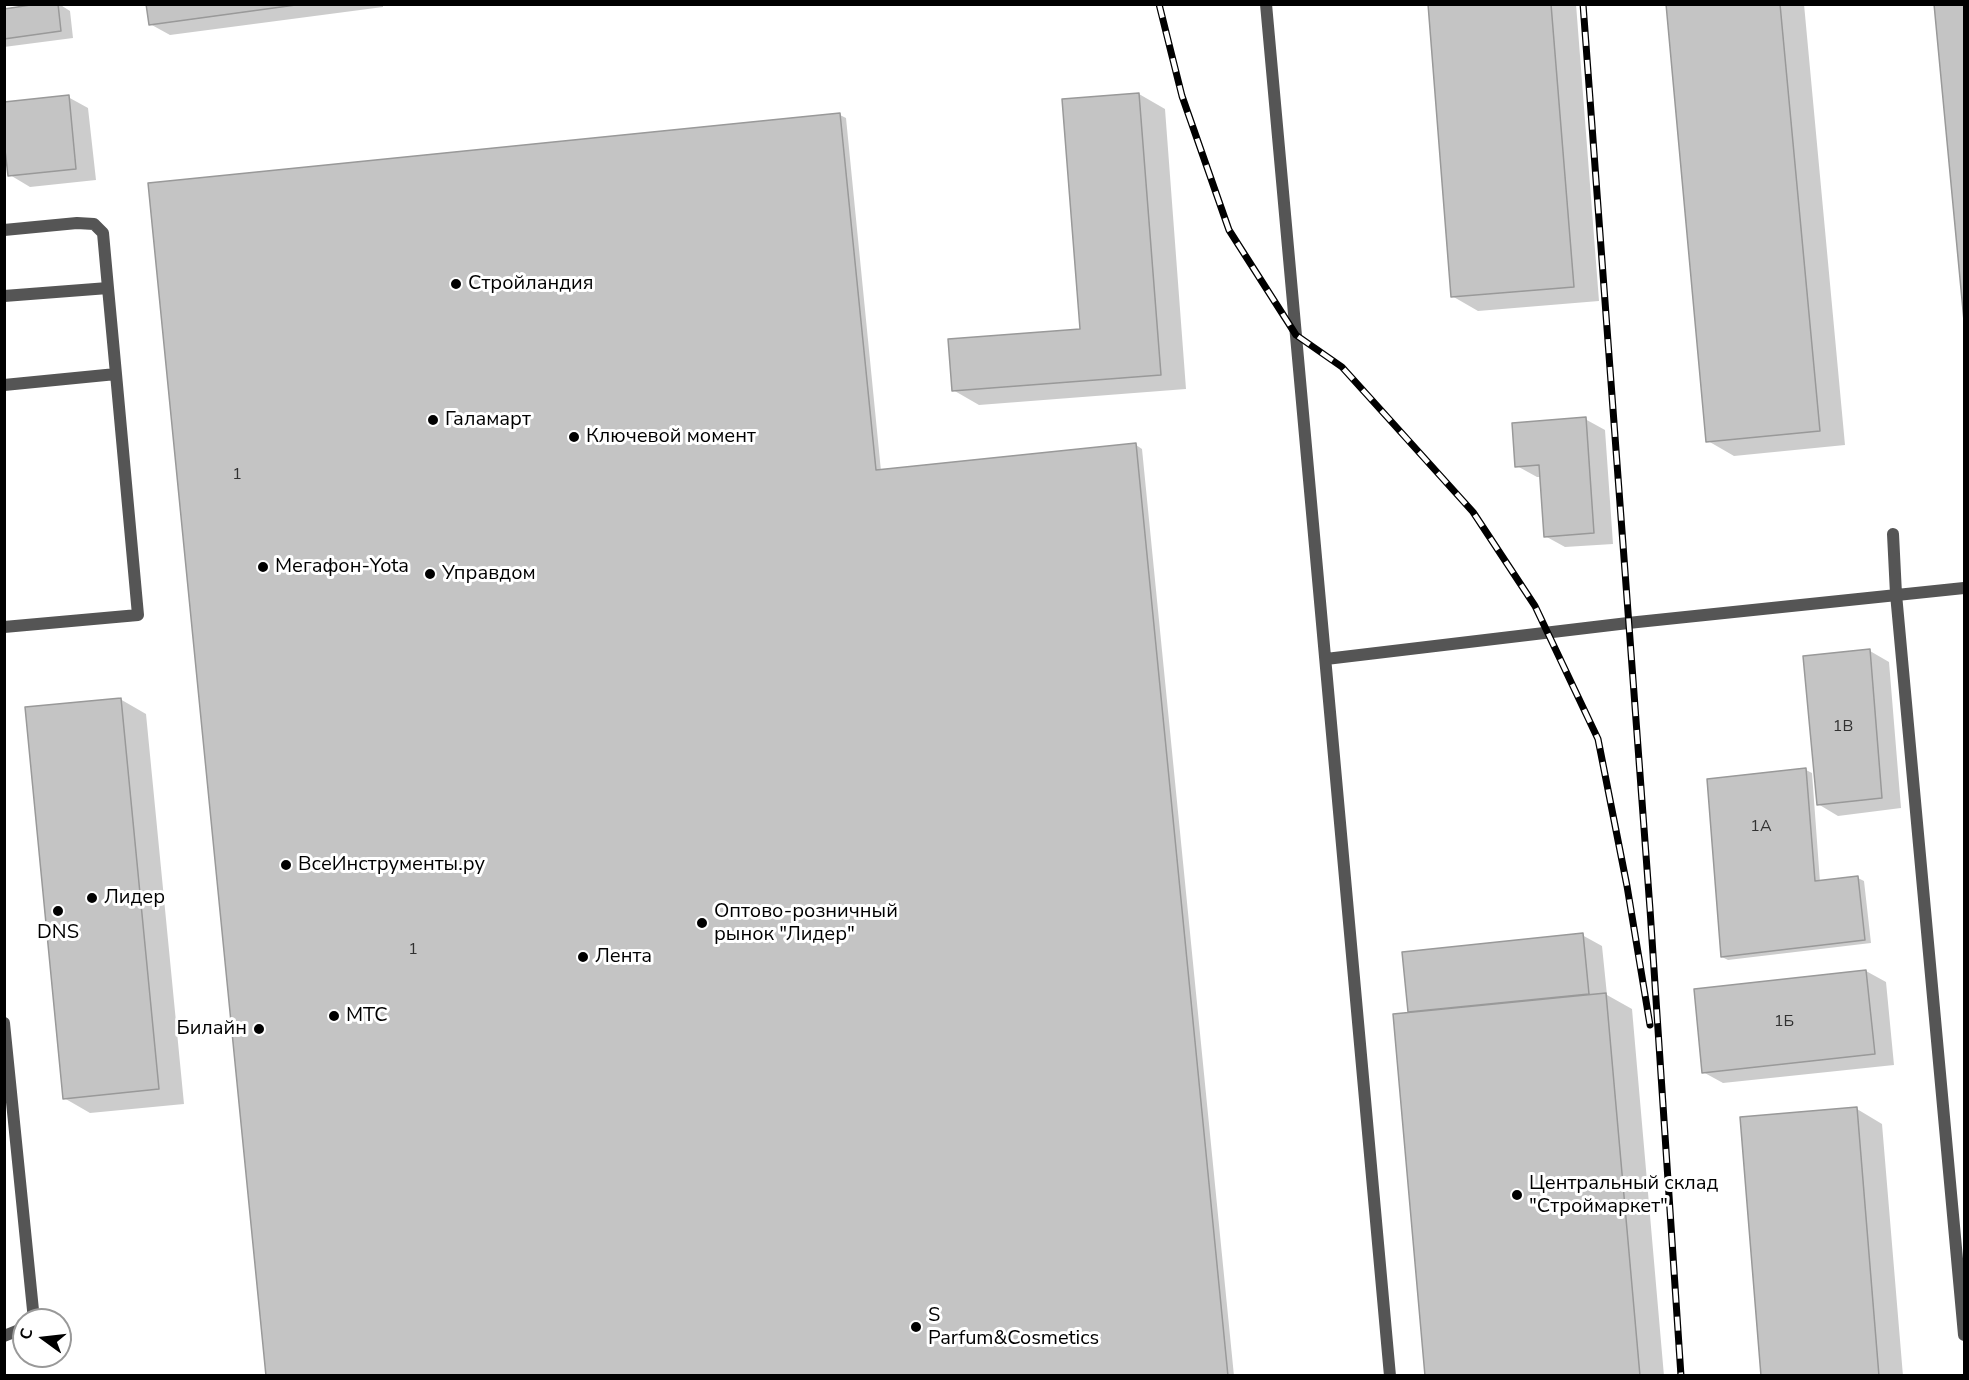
<!DOCTYPE html>
<html>
<head>
<meta charset="utf-8">
<style>
  body { margin:0 }
  #map { position:relative; width:1969px; height:1380px; overflow:hidden; background:#fff; font-family:"Nunito Sans",sans-serif }
  canvas { display:block }
  .frame { position:absolute; inset:0; border:6px solid #000; pointer-events:none }
  .north { position:absolute; left:12px; top:1308px; width:60px; height:60px; box-sizing:border-box; background:#fff; border:2px solid #999; border-radius:50%; rotate:285deg; font-size:16px; font-weight:700; line-height:24px; text-align:center; color:#000 }
  .north::after { content:''; display:block; margin:auto; width:21px; height:27px; background:#000; clip-path:polygon(50% 0,100% 100%,50% 72%,0 100%) }
</style>
</head>
<body>
<div id="map">
<canvas width="1969" height="1380"></canvas>
<div class="frame"></div>
<div class="north">С</div>
</div>
<script>
const ctx = document.querySelector('canvas').getContext('2d');
ctx.lineJoin = 'round';
function fillPath(path, color) { ctx.fillStyle = color; ctx.fill(path, 'evenodd'); }
const toPath = rows => new Path2D(rows.map(r => 'M' + r).join(''));
function stroke(path, color, width, dash) { ctx.strokeStyle = color; ctx.lineWidth = width; ctx.lineCap = dash ? 'butt' : 'round'; ctx.setLineDash(dash || []); ctx.stroke(path); }
function drawText(font, color, halo, rows, align = 'center') {
  ctx.font = font + ' "Nunito Sans",sans-serif'; ctx.lineWidth = 6; ctx.setLineDash([]); ctx.textBaseline = 'middle'; ctx.strokeStyle = halo; ctx.fillStyle = color; for (const [text, x, y, turn = 0] of rows) {
    ctx.save(); ctx.translate(x, y); ctx.rotate((+turn || 0) * Math.PI / 180); ctx.textAlign = isNaN(turn) ? turn : align; if (halo) ctx.strokeText(text, 0, 0); ctx.fillText(text, 0, 0); ctx.restore();
  }
}
fillPath(toPath([
  [49,4,59,4,70,11,73,38,4,47,4,10],
  [147,4,383,4,383,7,170,35,150,24],
  [1429,4,1576,4,1599,301,1478,311,1452,296],
  [1667,4,1804,4,1845,445,1734,456,1708,441],
  [1935,4,1964,4,1964,306],
  [1139,94,1165,109,1186,389,979,405,953,390,1081,330],
  [68,97,88,108,96,180,30,187,10,175],
  [840,115,846,118,881,471,1136,445,1142,449,1234,1376,267,1376],
  [1585,419,1605,430,1613,544,1565,547,1545,536,1541,477,1537,477,1517,466],
  [1870,651,1889,662,1901,808,1838,816,1818,804],
  [120,699,146,714,184,1104,90,1113,64,1098],
  [1806,770,1812,773,1820,882,1858,878,1864,881,1871,943,1728,960,1722,957],
  [1582,935,1602,946,1607,995,1632,1009,1664,1376,1427,1376,1410,1014,1403,953],
  [1866,971,1886,982,1894,1065,1723,1083,1703,1072],
  [1857,1109,1882,1124,1903,1376,1762,1376]
]), '#0003');
const building = toPath([
  [37,4,58,4,61,31,4,39,4,9,37,4],
  [146,4,303,4,149,25,146,4],
  [1428,4,1551,4,1574,287,1451,297,1428,4],
  [1666,4,1780,4,1820,431,1706,442,1666,4],
  [1934,4,1964,4,1964,321,1934,4],
  [1139,93,1161,375,952,391,948,339,1080,329,1062,99,1139,93],
  [69,95,76,169,8,176,4,141,4,102,69,95],
  [840,113,876,470,1136,443,1228,1376,266,1376,148,183,840,113],
  [1586,417,1594,533,1544,537,1539,465,1515,467,1512,423,1586,417],
  [1870,649,1882,798,1817,805,1803,656,1870,649],
  [121,698,159,1089,63,1099,25,707,121,698],
  [1806,768,1815,881,1858,876,1865,940,1721,957,1707,779,1806,768],
  [1583,933,1589,994,1408,1012,1402,952,1583,933],
  [1866,970,1875,1054,1702,1073,1694,989,1866,970],
  [1606,993,1640,1376,1425,1376,1393,1014,1606,993],
  [1857,1107,1879,1376,1761,1376,1740,1117,1857,1107]
]);
fillPath(building, '#c4c4c4');
stroke(building, '#999', 1.5);
stroke(toPath([
  [1266,4,1390,1376],
  [4,230,77,223,94,224,103,233,108,288],
  [4,296,108,288,116,374],
  [4,385,116,374,138,615,4,627],
  [1893,534,1896,594,1964,1335],
  [1326,659,1628,623,1964,588],
  [4,1023,34,1320],
  [4,1336,24,1328]
]), '#555', 12);
const rail = toPath([
  [1159,4,1182,96,1229,230,1296,335,1342,367,1473,512,1535,606,1598,739,1627,886,1650,1025],
  [1583,4,1650,909,1681,1376]
]);
stroke(rail, '#000', 7);
stroke(rail, '#fff', 4.5, [14]);
for (const [x, y, r, color] of [
  [456,284,6,"#000"],
  [433,420,6,"#000"],
  [574,437,6,"#000"],
  [263,567,6,"#000"],
  [430,574,6,"#000"],
  [286,865,6,"#000"],
  [92,898,6,"#000"],
  [58,911,6,"#000"],
  [702,923,6,"#000"],
  [583,957,6,"#000"],
  [334,1016,6,"#000"],
  [259,1029,6,"#000"],
  [1517,1195,6,"#000"],
  [916,1327,6,"#000"]
]) { const dot = new Path2D(); dot.arc(x, y, r, 0, 2 * Math.PI); ctx.fillStyle = color; ctx.fill(dot); stroke(dot, '#fff', 2); }
drawText('16px', '#313131', null, [
  ["1",237,475],
  ["1В",1843,727],
  ["1А",1761,827],
  ["1",413,950],
  ["1Б",1784,1022]
]);
drawText('20px', '#000', '#fff', [
  ["Стройландия",468,284],
  ["Галамарт",445,420],
  ["Ключевой момент",586,437],
  ["Мегафон-Yota",275,567],
  ["Управдом",442,574],
  ["ВсеИнструменты.ру",298,865],
  ["Лидер",104,898],
  ["Оптово-розничный",714,912],
  ["рынок \"Лидер\"",714,935],
  ["DNS",58,933,"center"],
  ["Лента",595,957],
  ["МТС",346,1016],
  ["Билайн",247,1029,"right"],
  ["Центральный склад",1529,1184],
  ["\"Строймаркет\"",1529,1207],
  ["S",928,1316],
  ["Parfum&Cosmetics",928,1339]
], 'left');
</script>
</body>
</html>
